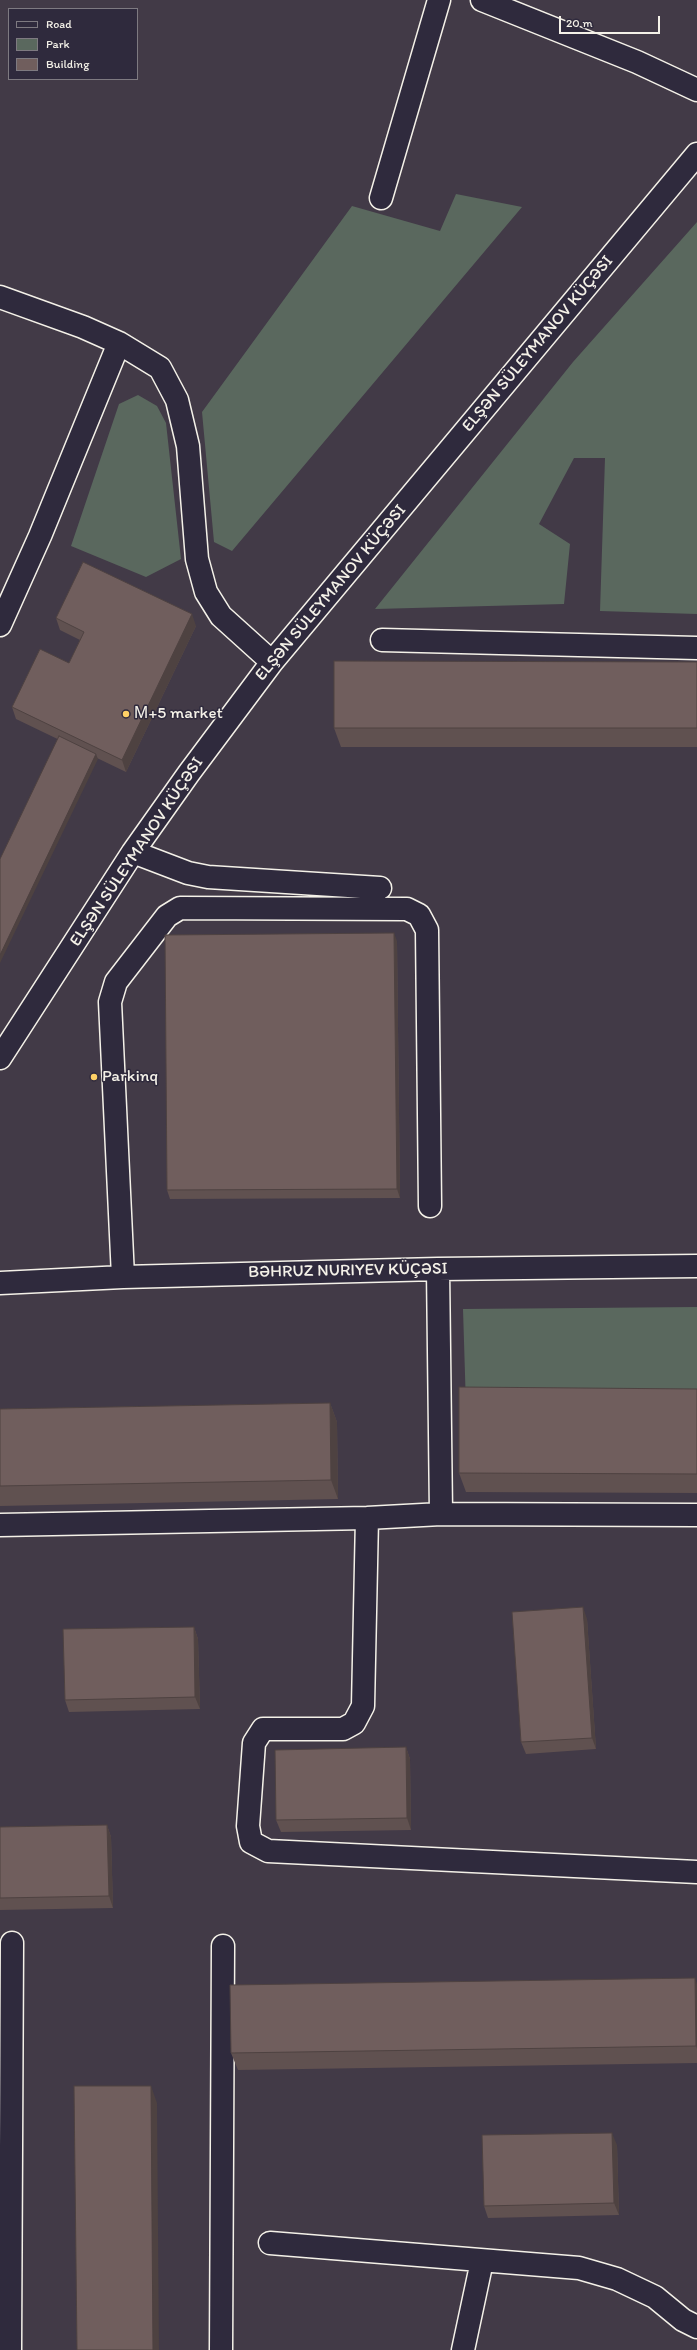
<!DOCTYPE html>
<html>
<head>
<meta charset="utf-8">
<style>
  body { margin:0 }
  #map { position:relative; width:697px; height:2350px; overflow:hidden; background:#423a47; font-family:Itim,sans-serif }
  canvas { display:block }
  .legend { position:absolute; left:8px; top:8px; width:130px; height:72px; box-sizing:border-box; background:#2f2a3d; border:1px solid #7e7a81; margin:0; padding:5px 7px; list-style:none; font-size:12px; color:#f4f1e8 }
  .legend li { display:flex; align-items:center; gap:8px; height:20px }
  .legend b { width:20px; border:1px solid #7e7a81 }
  .scale { position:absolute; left:559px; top:16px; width:101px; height:18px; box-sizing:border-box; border:2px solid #f4f1e8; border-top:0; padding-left:5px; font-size:12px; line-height:14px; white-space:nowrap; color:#f4f1e8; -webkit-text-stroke:3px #2f2a3d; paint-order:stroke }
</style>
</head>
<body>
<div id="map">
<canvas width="697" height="2350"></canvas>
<ul class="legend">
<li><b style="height:5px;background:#2f2a3d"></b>Road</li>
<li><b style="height:11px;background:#5a685e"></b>Park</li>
<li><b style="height:11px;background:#705e5d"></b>Building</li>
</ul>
<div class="scale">20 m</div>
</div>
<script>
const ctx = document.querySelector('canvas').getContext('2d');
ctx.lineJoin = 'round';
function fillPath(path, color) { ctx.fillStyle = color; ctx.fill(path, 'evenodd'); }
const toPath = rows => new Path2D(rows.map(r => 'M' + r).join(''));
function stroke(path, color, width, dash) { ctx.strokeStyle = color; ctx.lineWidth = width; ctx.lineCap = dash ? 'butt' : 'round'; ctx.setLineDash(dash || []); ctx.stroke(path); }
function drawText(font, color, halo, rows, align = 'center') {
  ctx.font = font + ' Itim,sans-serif'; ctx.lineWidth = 3; ctx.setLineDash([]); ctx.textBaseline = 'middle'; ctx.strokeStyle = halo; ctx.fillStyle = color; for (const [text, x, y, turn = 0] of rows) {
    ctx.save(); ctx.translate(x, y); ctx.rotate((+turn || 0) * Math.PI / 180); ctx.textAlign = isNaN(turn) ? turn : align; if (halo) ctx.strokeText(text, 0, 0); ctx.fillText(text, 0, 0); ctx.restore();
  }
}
fillPath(toPath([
  [456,194,522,207,232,551,214,542,202,412,352,206,440,231],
  [697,222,697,614,600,611,605,458,574,458,539,524,570,544,564,604,375,609,573,362],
  [138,395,157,406,166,423,181,559,146,577,71,546,119,404],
  [697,1307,697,1408,466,1407,463,1309]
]), '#5a685e');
const minor = toPath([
  [482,0,637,62,697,90],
  [381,198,439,0],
  [0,297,83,327,119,343,160,368,177,400,188,446,197,559,206,592,221,616,272,662],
  [0,625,40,536,119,343],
  [382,640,697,648],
  [133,852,188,873,208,877,380,888],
  [0,1058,133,852,189,773,272,662,697,154],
  [438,1269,441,1514],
  [123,1277,110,1002,116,982,167,916,180,908,407,909,419,915,427,930,430,1206],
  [0,1283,123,1277,438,1269,697,1266],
  [367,1518,363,1706,354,1723,343,1729,263,1729,254,1743,248,1826,251,1842,268,1851,697,1872],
  [0,1525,367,1518,441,1514,697,1515],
  [270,2243,579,2268,617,2279,655,2297,683,2320,697,2327],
  [10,2350,12,1943],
  [221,2350,223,1946],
  [463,2350,482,2261]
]);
stroke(minor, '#f4f1e8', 25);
stroke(minor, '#2f2a3d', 22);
fillPath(toPath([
  [56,618,196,626,126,772,16,719,12,707,69,663,80,640,60,630],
  [697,662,697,747,341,747,334,728],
  [397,941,400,1198,170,1199,167,1190],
  [697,1389,697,1493,466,1492,459,1473],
  [330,1403,337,1422,338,1499,0,1506,0,1409],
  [587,1619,596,1749,526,1754,521,1742],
  [194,1627,198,1639,200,1709,69,1712,65,1700],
  [406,1747,410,1759,411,1830,281,1832,276,1820],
  [107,1825,111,1837,113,1908,0,1910,0,1827],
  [697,1984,697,2063,238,2070,231,2053],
  [617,2145,619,2215,488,2218,484,2206]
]), '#605150');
fillPath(toPath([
  [192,614,196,626,126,772,122,760],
  [96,754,98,759,0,963,0,955],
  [394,933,397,941,400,1198,397,1189],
  [330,1403,337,1422,338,1499,331,1480],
  [583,1607,587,1619,596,1749,592,1738],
  [194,1627,198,1639,200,1709,195,1697],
  [406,1747,410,1759,411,1830,407,1818],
  [107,1825,111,1837,113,1908,109,1896],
  [695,1978,697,1984,697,2049,696,2046],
  [151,2086,157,2103,159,2350,153,2350],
  [612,2133,617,2145,619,2215,614,2203]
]), '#4e4241');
const building = toPath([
  [83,562,192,614,122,760,12,707,40,649,69,663,84,632,56,618,83,562],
  [334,661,697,662,697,728,334,728,334,661],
  [59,736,96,754,0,955,0,859,59,736],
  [394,933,397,1189,167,1190,165,935,394,933],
  [459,1387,697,1389,697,1474,459,1473,459,1387],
  [330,1403,331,1480,0,1486,0,1409,330,1403],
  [583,1607,592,1738,521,1742,512,1612,583,1607],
  [194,1627,195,1697,65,1700,63,1629,194,1627],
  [406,1747,407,1818,276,1820,275,1750,406,1747],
  [107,1825,109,1896,0,1898,0,1827,107,1825],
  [695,1978,696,2046,231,2053,230,1985,695,1978],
  [74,2086,151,2086,153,2350,77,2350,74,2086],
  [612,2133,614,2203,484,2206,482,2135,612,2133]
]);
fillPath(building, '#705e5d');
stroke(building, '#4e4241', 1);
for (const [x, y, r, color] of [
  [126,714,4,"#ffd166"],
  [94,1077,4,"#ffd166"]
]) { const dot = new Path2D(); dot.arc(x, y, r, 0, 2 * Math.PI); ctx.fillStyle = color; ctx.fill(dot); stroke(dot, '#2f2a3d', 1.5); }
drawText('17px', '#f4f1e8', '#2f2a3d', [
  ["ELŞƏN SÜLEYMANOV KÜÇƏSI",538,344,-50],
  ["ELŞƏN SÜLEYMANOV KÜÇƏSI",331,593,-50],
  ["ELŞƏN SÜLEYMANOV KÜÇƏSI",137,852,-56],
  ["BƏHRUZ NURIYEV KÜÇƏSI",348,1271,-1]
]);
drawText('17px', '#f4f1e8', '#2f2a3d', [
  ["М+5 market",134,714],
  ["Parkinq",102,1077]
], 'left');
</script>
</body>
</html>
